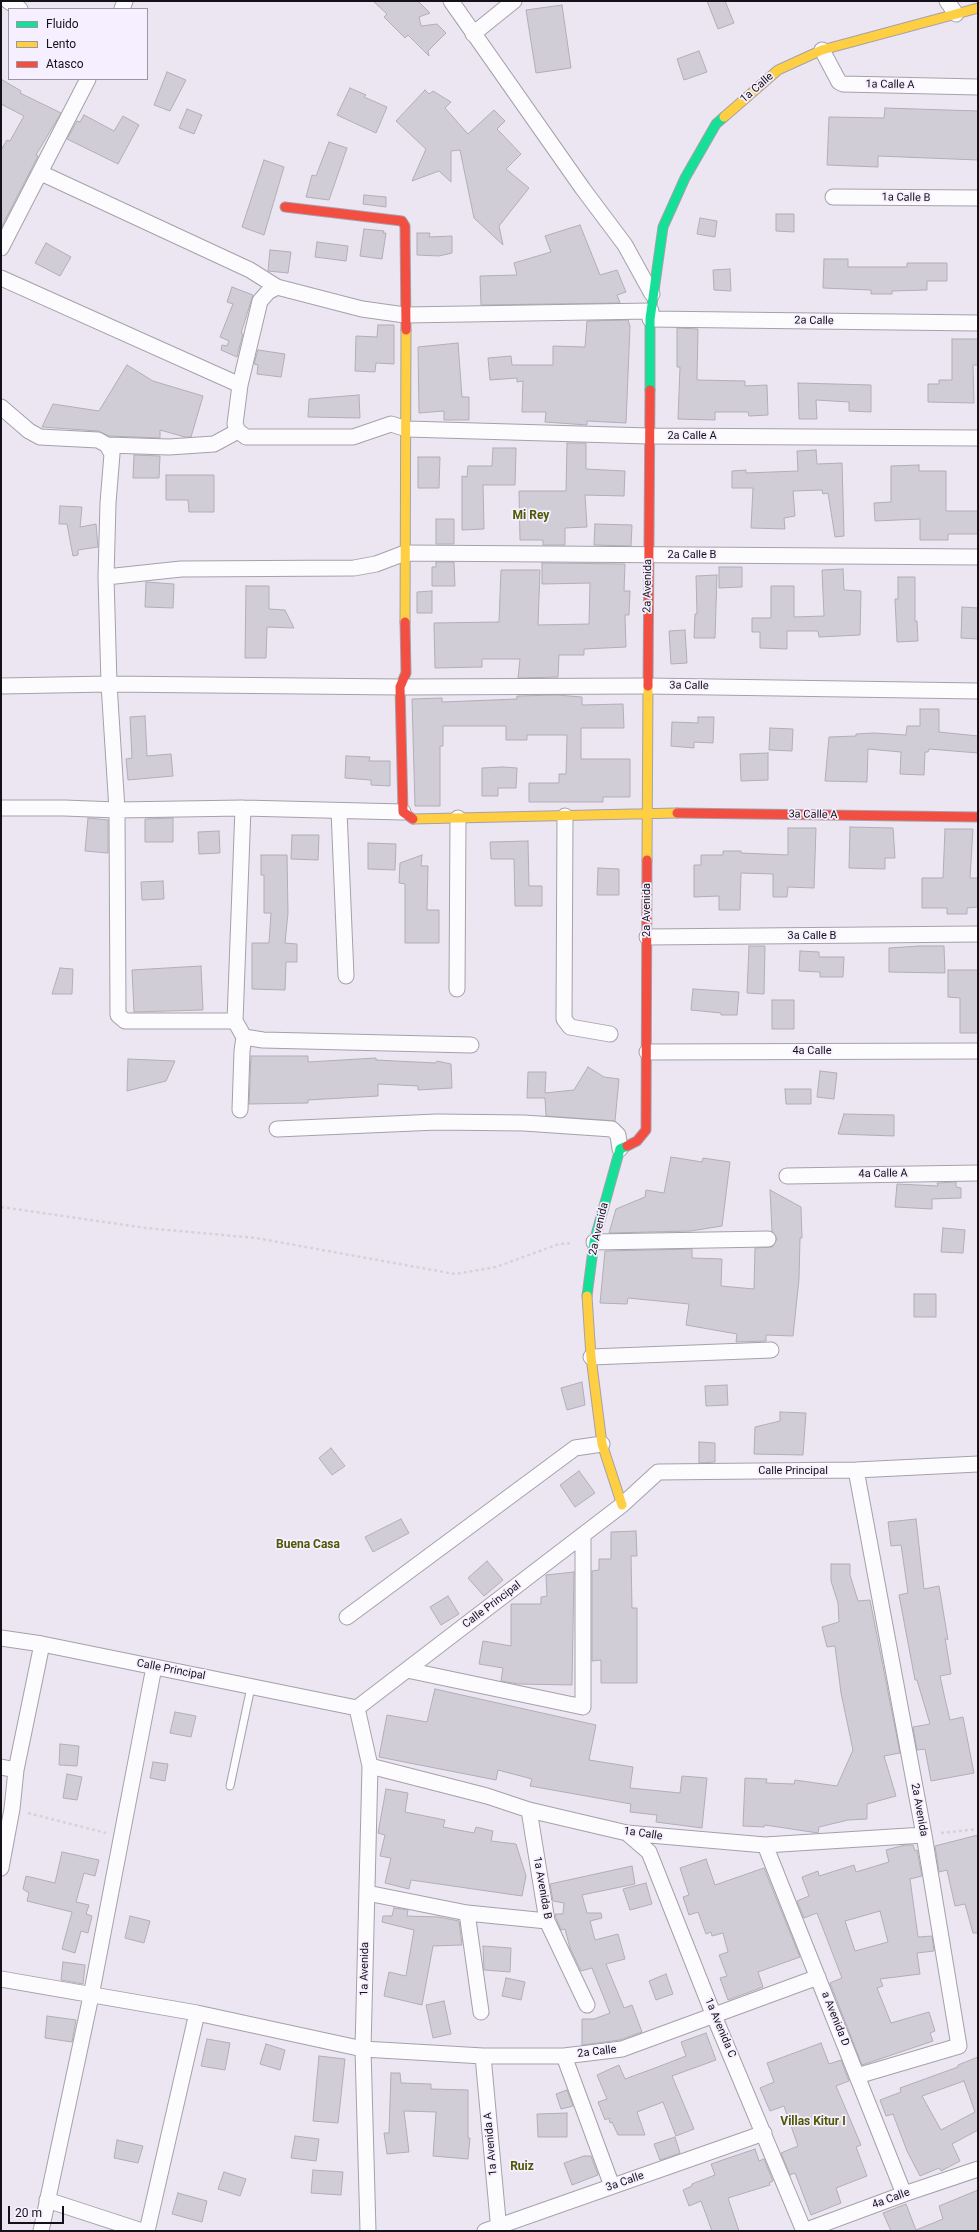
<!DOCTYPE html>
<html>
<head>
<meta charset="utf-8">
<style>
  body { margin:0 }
  #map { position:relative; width:979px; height:2232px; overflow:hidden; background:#ece6f3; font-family:Roboto,sans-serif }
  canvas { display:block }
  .frame { position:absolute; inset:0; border:2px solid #15111a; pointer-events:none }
  .legend { position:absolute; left:8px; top:8px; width:140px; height:72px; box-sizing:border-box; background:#f6efff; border:1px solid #9c96a3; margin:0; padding:5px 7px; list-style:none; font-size:12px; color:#15111a }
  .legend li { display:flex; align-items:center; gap:8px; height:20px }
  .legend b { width:20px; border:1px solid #9c96a3 }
  .scale { position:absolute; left:8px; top:2206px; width:56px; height:18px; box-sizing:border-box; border:2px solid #15111a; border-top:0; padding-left:5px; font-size:12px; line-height:14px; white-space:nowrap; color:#15111a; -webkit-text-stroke:3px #f6efff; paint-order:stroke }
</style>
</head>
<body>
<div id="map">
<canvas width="979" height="2232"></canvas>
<div class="frame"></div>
<ul class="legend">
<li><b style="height:5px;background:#16e098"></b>Fluido</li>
<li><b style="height:5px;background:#ffcf43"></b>Lento</li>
<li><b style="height:5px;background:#f24e42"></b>Atasco</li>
</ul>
<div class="scale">20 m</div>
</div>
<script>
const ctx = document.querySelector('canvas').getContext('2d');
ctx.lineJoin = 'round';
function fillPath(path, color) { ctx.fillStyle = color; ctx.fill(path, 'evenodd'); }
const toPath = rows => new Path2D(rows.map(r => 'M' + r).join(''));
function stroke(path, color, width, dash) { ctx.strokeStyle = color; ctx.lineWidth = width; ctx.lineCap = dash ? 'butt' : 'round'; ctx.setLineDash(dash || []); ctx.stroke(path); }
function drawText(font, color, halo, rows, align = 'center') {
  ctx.font = font + ' Roboto,sans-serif'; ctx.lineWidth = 3.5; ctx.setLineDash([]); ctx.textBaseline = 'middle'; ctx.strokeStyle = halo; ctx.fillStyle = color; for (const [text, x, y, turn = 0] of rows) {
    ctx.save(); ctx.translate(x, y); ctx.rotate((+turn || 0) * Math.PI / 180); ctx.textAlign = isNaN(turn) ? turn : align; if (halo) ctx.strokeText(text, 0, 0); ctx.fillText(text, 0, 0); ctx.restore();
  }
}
const building = toPath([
  [373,1,418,1,430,13,419,17,421,26,437,24,446,33,428,51,429,56,408,35,405,38,384,17,387,14,373,1],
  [707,1,725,1,734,23,718,29,707,1],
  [562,5,571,68,536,73,526,10,562,5],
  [699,51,707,72,684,80,677,59,699,51],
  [167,72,186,80,170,111,154,105,167,72],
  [1,79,21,91,20,93,61,113,36,155,38,156,1,228,1,150,7,140,10,141,24,116,1,104,1,79],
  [350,88,366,95,364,97,387,107,376,133,337,115,350,88],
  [425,90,429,94,433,91,451,102,445,108,468,134,494,110,505,121,497,129,521,154,506,169,529,188,499,226,503,245,474,218,460,150,451,151,451,182,439,171,412,181,426,149,396,121,425,90],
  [885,108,978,111,978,160,878,156,878,167,827,165,829,117,884,118,885,108],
  [187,109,202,115,194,134,179,128,187,109],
  [84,115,114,131,123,116,139,125,118,164,67,139,77,121,80,122,84,115],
  [329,142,347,148,329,200,306,197,312,175,316,176,329,142],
  [264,160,284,167,264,235,242,227,264,160],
  [364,195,386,197,386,207,363,204,364,195],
  [776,214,794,214,794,232,776,231,776,214],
  [700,218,717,221,715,237,697,234,700,218],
  [580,225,600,275,617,270,626,292,617,295,620,303,481,305,480,276,517,275,514,263,551,252,545,236,580,225],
  [364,229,384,231,383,233,386,233,382,259,360,256,364,229],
  [417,233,430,233,429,237,452,236,452,253,439,256,417,255,417,233],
  [317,242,348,246,346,261,315,257,317,242],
  [46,243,71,257,60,276,35,263,46,243],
  [270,250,291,252,288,273,268,271,270,250],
  [824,259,848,259,848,267,907,267,907,263,947,263,947,281,927,281,927,290,892,291,892,294,871,294,871,290,823,288,824,259],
  [730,269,731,291,714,290,713,270,730,269],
  [232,287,253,295,241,333,243,334,237,357,221,350,222,345,227,346,229,341,220,337,233,304,227,302,232,287],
  [628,320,630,326,626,423,587,421,587,425,545,422,546,412,522,412,523,381,517,382,517,378,490,380,488,358,511,356,512,365,553,365,553,346,585,347,587,321,628,320],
  [378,325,394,325,394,364,376,363,375,372,355,371,356,336,377,337,378,325],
  [677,328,698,329,697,380,745,381,745,386,767,385,768,415,749,416,748,412,715,412,715,420,678,419,680,367,677,367,677,328],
  [952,339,978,339,978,365,973,365,974,403,928,402,928,384,939,384,939,380,952,380,952,339],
  [458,343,462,397,469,397,469,420,444,420,444,411,419,413,418,347,458,343],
  [258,350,285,354,281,377,257,374,258,365,254,364,258,350],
  [127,365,153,381,203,396,191,437,185,437,160,430,160,438,109,436,98,431,42,427,53,404,99,411,127,365],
  [798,383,871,385,871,412,849,411,849,402,816,400,817,419,799,419,798,383],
  [359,395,360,418,308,417,309,399,359,395],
  [567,443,586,443,586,469,625,471,624,496,585,495,587,527,565,528,565,545,543,545,543,540,520,540,519,491,566,491,567,443],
  [493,448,516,448,515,485,483,485,484,529,462,530,462,476,467,477,468,466,492,466,493,448],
  [816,450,817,464,842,463,844,536,835,537,828,493,823,494,822,490,793,491,795,516,784,518,785,529,751,528,753,488,732,488,732,471,746,470,746,473,798,471,797,451,816,450],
  [134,455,160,456,159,478,133,478,134,455],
  [418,457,440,457,439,488,418,488,418,457],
  [919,465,919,471,946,471,946,511,978,511,978,534,948,534,948,540,920,540,920,519,875,521,874,503,891,502,891,466,919,465],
  [166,475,214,475,214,512,189,512,188,500,166,500,166,475],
  [60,506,82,507,80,527,96,524,98,547,78,550,78,555,73,556,67,524,59,524,60,506],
  [436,519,454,519,454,544,436,544,436,519],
  [595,524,632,525,631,546,594,545,595,524],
  [436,562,454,562,455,586,432,586,432,567,436,567,436,562],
  [542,563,625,564,624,591,630,591,629,615,625,615,626,647,584,649,584,655,559,655,558,677,518,678,520,659,482,659,482,667,435,668,434,623,499,622,501,570,540,570,538,625,589,624,590,583,542,584,542,563],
  [719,567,742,567,742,587,719,588,719,567],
  [843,569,844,590,861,591,860,635,819,637,818,631,787,631,787,649,760,648,760,632,752,632,752,618,771,618,771,586,794,586,794,617,824,616,822,570,843,569],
  [717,575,715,638,694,638,695,614,697,614,696,576,717,575],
  [898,577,915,577,915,621,917,621,918,641,897,642,895,599,898,599,898,577],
  [146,582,174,584,173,608,145,607,146,582],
  [246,586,269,586,269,609,285,610,294,628,267,627,266,658,245,658,246,586],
  [432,591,432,613,417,613,417,592,432,591],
  [962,607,978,608,978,639,961,638,962,607],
  [685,630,687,663,671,664,669,631,685,630],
  [557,695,582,697,582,705,623,704,624,728,581,728,581,759,630,759,630,797,603,797,603,802,529,802,529,783,559,783,559,774,566,774,567,735,527,735,527,740,506,740,506,726,443,726,443,746,440,746,440,806,415,806,412,699,442,698,442,702,517,699,517,696,557,695],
  [920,709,939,709,939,732,978,736,978,753,929,749,928,752,925,752,924,775,900,774,901,752,868,749,867,782,825,781,829,737,856,736,856,734,874,733,906,735,907,726,920,726,920,709],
  [145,716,147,756,171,754,173,776,128,780,126,759,132,758,130,717,145,716],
  [698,717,714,717,713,743,694,742,694,748,671,746,672,722,698,723,698,717],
  [770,728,793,729,792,751,769,750,770,728],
  [768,753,768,780,741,781,740,754,768,753],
  [346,756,370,757,369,761,390,761,390,786,371,785,371,780,345,778,346,756],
  [503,767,517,768,516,788,498,788,498,796,482,796,482,768,503,767],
  [88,818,108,820,108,853,85,851,88,818],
  [173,818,173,842,145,842,145,819,173,818],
  [850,827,893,828,895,858,885,858,885,869,849,868,850,827],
  [788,828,816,828,814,888,788,887,787,897,773,897,773,874,741,873,740,910,719,910,719,896,694,897,694,865,701,865,701,855,723,855,723,851,741,851,741,853,788,855,788,828],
  [945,829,973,829,970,878,978,878,978,907,967,908,967,914,947,914,947,908,922,908,922,878,943,878,945,829],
  [219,831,220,853,199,854,198,832,219,831],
  [292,835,319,835,318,860,291,859,292,835],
  [528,841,529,886,542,886,542,906,515,906,514,859,491,859,490,842,528,841],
  [368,843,396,844,395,870,368,869,368,843],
  [261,855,287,855,288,913,285,943,297,944,297,962,286,962,285,990,252,989,252,943,269,943,271,913,264,913,264,875,261,875,261,855],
  [422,855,421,866,428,866,427,910,439,910,439,943,405,943,405,884,399,883,400,863,422,855],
  [598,868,619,869,619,895,597,895,598,868],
  [163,881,164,899,142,900,141,882,163,881],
  [749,946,765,946,764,994,747,993,749,946],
  [920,946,944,946,945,973,889,972,889,948,920,946],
  [800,951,819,952,819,957,844,957,843,977,820,977,820,972,799,971,800,951],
  [201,966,203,1010,134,1012,132,970,201,966],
  [60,968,73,969,72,994,52,994,60,968],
  [948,970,978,970,978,1033,960,1033,960,998,948,997,948,970],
  [693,989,739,992,737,1015,721,1015,721,1013,691,1010,693,989],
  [772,1000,794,1000,794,1029,772,1029,772,1000],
  [251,1056,308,1056,308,1062,376,1058,376,1060,436,1063,437,1061,451,1064,452,1088,418,1090,418,1086,378,1084,378,1096,308,1100,308,1103,249,1104,251,1056],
  [128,1059,175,1061,166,1081,127,1091,128,1059],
  [588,1067,604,1077,619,1079,615,1121,546,1116,545,1098,527,1098,528,1072,546,1072,545,1093,574,1090,588,1067],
  [820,1071,837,1073,834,1099,817,1097,820,1071],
  [785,1089,811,1089,811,1104,786,1104,785,1089],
  [844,1114,894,1115,894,1136,838,1134,844,1114],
  [671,1157,702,1162,703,1158,730,1162,722,1226,691,1231,609,1233,616,1209,645,1197,646,1190,664,1193,671,1157],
  [956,1182,956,1187,961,1188,961,1198,932,1199,932,1209,895,1207,897,1184,938,1186,937,1183,956,1182],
  [770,1190,801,1207,802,1238,800,1238,799,1279,793,1336,766,1335,766,1341,736,1342,737,1334,686,1325,689,1304,628,1298,627,1304,600,1303,605,1251,692,1249,692,1258,722,1259,721,1286,754,1289,755,1248,772,1247,777,1239,772,1231,770,1190],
  [943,1228,965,1230,963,1253,941,1252,943,1228],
  [914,1294,936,1294,936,1317,914,1317,914,1294],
  [582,1382,585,1405,567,1410,561,1388,582,1382],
  [727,1385,728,1405,706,1406,705,1386,727,1385],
  [780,1412,806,1413,803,1455,754,1454,755,1427,780,1421,780,1412],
  [699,1442,715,1443,715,1462,699,1463,699,1442],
  [331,1448,345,1466,332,1475,319,1458,331,1448],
  [579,1471,595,1493,575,1507,560,1485,579,1471],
  [401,1519,409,1533,373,1552,365,1537,401,1519],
  [916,1519,924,1589,939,1586,948,1640,945,1638,951,1674,940,1676,945,1699,950,1720,963,1717,974,1773,931,1781,925,1749,917,1750,913,1727,930,1724,917,1680,915,1680,899,1595,908,1593,901,1545,891,1546,888,1522,916,1519],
  [636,1531,637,1556,631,1556,632,1608,637,1608,637,1683,601,1683,601,1660,592,1661,592,1571,599,1570,599,1559,611,1559,611,1532,636,1531],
  [487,1561,503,1580,484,1596,468,1578,487,1561],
  [831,1564,850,1564,850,1575,858,1601,870,1600,900,1753,884,1756,896,1796,867,1804,867,1819,848,1820,819,1827,818,1833,765,1825,764,1827,743,1826,745,1778,767,1779,766,1783,794,1784,795,1780,837,1786,853,1750,841,1693,835,1646,827,1647,822,1627,839,1622,838,1603,831,1581,831,1564],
  [574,1572,572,1685,519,1684,501,1681,503,1668,479,1664,483,1641,511,1646,511,1604,541,1604,541,1597,547,1596,546,1575,574,1572],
  [448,1596,459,1614,441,1625,430,1607,448,1596],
  [435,1689,596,1725,589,1760,633,1767,630,1788,680,1793,682,1776,707,1778,702,1828,656,1822,657,1815,630,1812,631,1804,530,1786,532,1779,498,1770,496,1780,379,1757,387,1715,427,1722,435,1689],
  [175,1712,196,1716,191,1737,170,1733,175,1712],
  [60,1744,79,1746,77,1766,59,1765,60,1744],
  [153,1762,168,1764,165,1781,150,1778,153,1762],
  [67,1774,82,1777,77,1800,63,1798,67,1774],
  [386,1789,408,1793,405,1812,445,1820,443,1827,474,1833,476,1827,493,1831,491,1841,516,1844,526,1876,522,1896,411,1880,409,1889,385,1883,391,1858,380,1856,385,1835,378,1833,386,1789],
  [978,1835,978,1933,973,1933,965,1904,955,1906,947,1870,939,1872,935,1846,978,1835],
  [905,1845,913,1845,915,1851,917,1850,922,1876,910,1879,918,1937,932,1936,934,1951,917,1953,920,1974,880,1979,883,1986,877,1988,891,2023,929,2012,935,2031,930,2033,933,2041,862,2065,830,1983,842,1978,817,1913,804,1918,797,1901,809,1896,802,1877,818,1871,819,1876,854,1865,856,1872,889,1862,886,1850,905,1845],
  [880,1911,888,1942,855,1951,845,1921,880,1911],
  [62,1852,99,1860,95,1876,84,1873,76,1902,89,1905,86,1914,92,1916,88,1933,81,1931,75,1953,62,1949,72,1912,27,1901,29,1893,23,1889,26,1876,55,1883,62,1852],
  [706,1859,715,1885,764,1868,800,1957,758,1972,763,1987,728,2000,720,1978,727,1976,719,1955,728,1952,723,1933,712,1936,711,1932,706,1934,698,1912,689,1915,683,1897,689,1895,680,1868,706,1859],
  [632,1866,635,1884,582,1895,587,1913,601,1913,602,1918,590,1921,595,1940,618,1934,625,1959,606,1964,624,2008,632,2005,642,2032,620,2040,582,2045,582,2019,594,2019,610,2013,592,1968,581,1971,570,1948,565,1929,561,1930,556,1918,555,1914,563,1914,564,1903,553,1901,550,1884,632,1866],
  [646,1883,652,1904,630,1910,623,1889,646,1883],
  [394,1908,408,1910,407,1916,439,1917,459,1921,462,1945,433,1946,422,2005,384,1996,389,1972,406,1976,414,1930,382,1922,383,1916,392,1916,394,1908],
  [130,1916,150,1921,144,1943,125,1938,130,1916],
  [483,1946,511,1948,510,1972,484,1970,483,1946],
  [63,1962,85,1965,83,1984,61,1980,63,1962],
  [666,1974,673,1994,656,2000,649,1981,666,1974],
  [506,1978,525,1982,521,2000,502,1996,506,1978],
  [444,2001,451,2034,433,2038,426,2005,444,2001],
  [47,2016,76,2020,72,2042,45,2038,47,2016],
  [706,2033,716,2060,672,2076,694,2129,676,2136,663,2102,637,2112,645,2135,618,2135,612,2122,610,2123,609,2118,605,2120,598,2102,607,2099,597,2075,619,2065,625,2079,655,2068,686,2056,681,2042,706,2033],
  [207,2039,230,2043,225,2070,201,2066,207,2039],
  [821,2043,829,2064,841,2060,849,2081,836,2086,861,2145,856,2147,867,2176,836,2188,841,2203,811,2215,795,2173,790,2175,781,2153,798,2146,784,2106,770,2111,760,2088,774,2082,767,2063,821,2043],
  [266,2044,285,2050,280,2070,260,2064,266,2044],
  [319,2056,345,2059,338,2123,313,2121,319,2056],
  [978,2057,978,2130,952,2144,960,2161,941,2171,939,2168,920,2176,907,2151,893,2114,886,2116,880,2100,901,2092,900,2088,958,2067,958,2065,978,2057],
  [964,2081,975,2112,941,2130,922,2096,964,2081],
  [391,2073,400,2073,401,2083,431,2084,431,2089,468,2090,468,2138,470,2138,468,2159,433,2156,436,2112,404,2111,409,2152,387,2154,384,2133,389,2133,391,2073],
  [567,2090,573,2106,561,2109,556,2094,567,2090],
  [567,2113,567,2137,538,2137,537,2114,567,2113],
  [295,2136,319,2139,316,2161,291,2158,295,2136],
  [675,2137,680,2153,660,2160,654,2144,675,2137],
  [117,2140,143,2146,138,2163,114,2158,117,2140],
  [755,2149,759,2161,764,2159,773,2181,769,2183,770,2185,728,2198,739,2231,712,2231,701,2201,689,2206,683,2190,692,2186,692,2184,715,2175,711,2164,755,2149],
  [584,2156,591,2156,598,2175,572,2185,564,2163,584,2156],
  [313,2170,343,2172,341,2195,311,2193,313,2170],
  [224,2172,246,2179,240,2196,218,2189,224,2172],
  [978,2190,978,2231,891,2231,883,2213,906,2204,916,2230,943,2219,939,2206,978,2190],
  [178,2193,207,2201,202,2222,172,2214,178,2193]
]);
fillPath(building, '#d1cdd7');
stroke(building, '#b2adb7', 1);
const lane = toPath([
  [230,1786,251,1687]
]);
const street = toPath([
  [8,1,20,9],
  [451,1,583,189,625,245,652,294],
  [947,1,956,14],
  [122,9,125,1],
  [473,34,514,1],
  [822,50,839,82,843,84,978,87],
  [41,173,250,270,277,287],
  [833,197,978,198],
  [1,248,88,79],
  [1,278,240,385,235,424,238,431,246,437,353,437,391,424,407,429,649,436,978,438],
  [650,319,978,323],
  [240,385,260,301,268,292,277,287,362,309,405,315,651,311],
  [1,407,29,431,40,437,98,440,107,445,112,454,108,503,106,577,109,684,117,810,118,1015,125,1021,235,1021],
  [107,445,169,447,214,444,238,431],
  [106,577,181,569,354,568,376,564,405,553,978,557],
  [1,686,109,684,400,687,647,686,978,691],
  [1,808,64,808,117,810,243,808,403,812],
  [339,811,346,976],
  [565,816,564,1019,570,1027,610,1034],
  [647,937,978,934],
  [457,989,458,818],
  [244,1037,263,1040,471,1045],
  [647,1052,978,1051],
  [240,1110,242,1051,244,1037,235,1021,243,808],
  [277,1129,437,1122,524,1123,612,1129,618,1135,620,1149],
  [787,1176,978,1173],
  [594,1242,768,1239],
  [591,1357,771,1350],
  [856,1470,924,1835,959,2046,857,2076],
  [347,1617,575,1448,602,1444],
  [1,1638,42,1644,357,1708,622,1505,658,1472,856,1470,978,1464],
  [407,1670,583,1707,583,1535],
  [357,1708,370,1766,363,2049,368,2231],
  [370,1766,487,1796,529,1810,627,1833,765,1845,924,1835],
  [1,1767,16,1770],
  [529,1810,547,1921,587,2005],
  [627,1833,649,1852,714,2016,804,2231],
  [765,1845,904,2194],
  [1,1868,12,1809,16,1770,42,1644],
  [367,1893,467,1913,547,1921],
  [467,1913,481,2012],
  [1,1979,197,2013,363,2049,483,2056,564,2056,622,2049,818,1977],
  [483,2056,499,2231],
  [564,2056,612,2186],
  [47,2200,142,2231],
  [41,2231,91,1996,154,1667],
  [147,2231,197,2013],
  [485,2231,764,2133],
  [804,2231,904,2194,978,2169]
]);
const fast = toPath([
  [650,390,650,319,663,227,685,178,716,124,724,117],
  [587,1296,594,1242,620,1149,627,1146]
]);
const slow = toPath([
  [724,117,778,70,822,50,978,8],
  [405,622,406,330],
  [413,819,677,813],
  [647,860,648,686],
  [587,1296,591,1357,602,1444,622,1505]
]);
const jam = toPath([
  [285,207,402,221,405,226,406,330],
  [405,622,406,673,400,687,403,812,413,819],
  [648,686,650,390],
  [677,813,978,817],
  [627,1146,637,1141,646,1130,647,860]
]);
stroke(lane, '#a5a1aa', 9);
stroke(street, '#a5a1aa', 17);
stroke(fast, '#a5a1aa', 11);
stroke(slow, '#a5a1aa', 11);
stroke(jam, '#a5a1aa', 11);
stroke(toPath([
  [1,1207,146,1228,256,1238,455,1274,496,1267,559,1244,573,1243],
  [28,1813,106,1833],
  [941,1833,978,1829]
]), '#d5d3d8', 2.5, [3, 3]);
stroke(lane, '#fcfbfd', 7);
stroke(street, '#fcfbfd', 15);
stroke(fast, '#16e098', 9);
stroke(slow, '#ffcf43', 9);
stroke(jam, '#f24e42', 9);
drawText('11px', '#15111a', '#f6efff', [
  ["1a Calle A",890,85,1],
  ["1a Calle",757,88,-41],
  ["1a Calle B",906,198,1],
  ["2a Calle",814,321,1],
  ["2a Calle A",692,436],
  ["2a Calle B",692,555],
  ["2a Avenida",648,586,-89],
  ["3a Calle",689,686,1],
  ["3a Calle A",813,815,1],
  ["2a Avenida",647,910,-90],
  ["3a Calle B",812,936],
  ["4a Calle",812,1051],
  ["4a Calle A",883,1174,-1],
  ["2a Avenida",599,1229,-77],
  ["Calle Principal",793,1471],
  ["Calle Principal",492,1605,-37],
  ["Calle Principal",171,1670,11],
  ["2a Avenida",919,1810,80],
  ["1a Calle",643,1834,8],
  ["1a Avenida B",542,1888,80],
  ["1a Avenida",365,1969,-89],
  ["a Avenida D",835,2019,68],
  ["1a Avenida C",720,2028,67],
  ["2a Calle",597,2052,-7],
  ["1a Avenida A",491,2144,-95],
  ["3a Calle",625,2182,-19],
  ["4a Calle",891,2199,-20]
]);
drawText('bold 12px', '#4e5905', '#f6efff', [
  ["Mi Rey",531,516],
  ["Buena Casa",308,1545],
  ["Villas Kitur I",813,2122],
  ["Ruiz",522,2167]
]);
</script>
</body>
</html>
